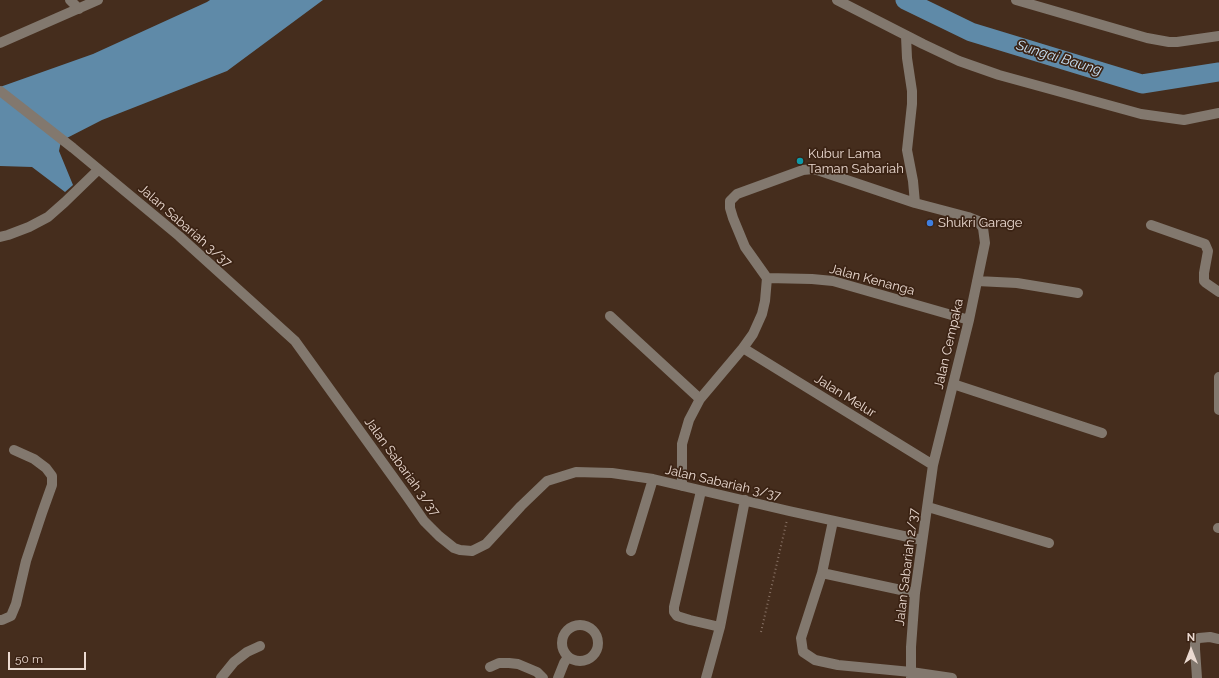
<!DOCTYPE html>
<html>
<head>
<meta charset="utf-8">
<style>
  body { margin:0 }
  #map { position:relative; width:1219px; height:678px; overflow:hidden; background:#452d1d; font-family:Raleway,sans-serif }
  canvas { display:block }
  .north { position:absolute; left:1171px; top:630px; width:40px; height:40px; -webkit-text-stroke:3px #3b2314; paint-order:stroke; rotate:0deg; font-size:11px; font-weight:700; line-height:16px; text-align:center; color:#ebdad1 }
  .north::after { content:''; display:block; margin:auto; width:14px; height:18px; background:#ebdad1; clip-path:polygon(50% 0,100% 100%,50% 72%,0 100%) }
  .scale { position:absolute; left:8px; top:652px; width:78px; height:18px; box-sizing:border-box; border:2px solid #ebdad1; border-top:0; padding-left:5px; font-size:12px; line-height:14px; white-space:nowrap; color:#ebdad1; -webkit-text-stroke:3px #3b2314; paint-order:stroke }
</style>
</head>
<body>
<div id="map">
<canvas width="1219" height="678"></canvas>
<div class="north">N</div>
<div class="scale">50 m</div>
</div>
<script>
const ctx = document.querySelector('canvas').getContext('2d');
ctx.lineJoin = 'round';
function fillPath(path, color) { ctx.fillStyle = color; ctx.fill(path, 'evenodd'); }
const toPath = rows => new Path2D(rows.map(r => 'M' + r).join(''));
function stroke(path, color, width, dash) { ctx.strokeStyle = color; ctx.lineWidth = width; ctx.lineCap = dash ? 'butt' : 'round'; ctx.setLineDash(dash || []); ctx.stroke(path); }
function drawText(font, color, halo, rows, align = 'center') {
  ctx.font = font + ' Raleway,sans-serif'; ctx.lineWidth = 3.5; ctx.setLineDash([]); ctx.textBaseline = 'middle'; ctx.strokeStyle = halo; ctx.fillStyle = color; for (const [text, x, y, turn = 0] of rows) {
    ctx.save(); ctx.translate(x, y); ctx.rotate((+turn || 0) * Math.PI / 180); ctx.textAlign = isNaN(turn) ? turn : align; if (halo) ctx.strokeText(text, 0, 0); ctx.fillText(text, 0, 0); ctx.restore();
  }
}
fillPath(toPath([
  [210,0,323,0,227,71,102,120,61,141,59,151,73,185,65,192,32,167,0,166,0,87,93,54,207,2]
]), '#5f8aa8');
stroke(toPath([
  [905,0,971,32,1142,84,1219,72]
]), '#5f8aa8', 19);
stroke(toPath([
  [761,632,787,520]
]), '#877164', 2, [1, 3]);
stroke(toPath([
  [70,0,79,9],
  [837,0,923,44,959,61,999,75,1141,114,1184,120,1219,113],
  [1016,0,1147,38,1169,42,1177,42,1219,36],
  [906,36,907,58,912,91,912,104,907,150,913,181,915,203],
  [0,43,98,0],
  [0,91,73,148,179,236,295,341,406,495,424,521,439,536,454,548,460,550,472,551,486,544,521,506,547,481,576,472,612,473,653,479,789,511,922,540],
  [1151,225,1205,244,1208,251,1204,273,1204,281,1206,283,1219,292],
  [0,237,8,235,29,227,48,217,65,202,98,170],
  [767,278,745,247,733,218,730,208,730,201,737,194,803,170,813,169,820,171,915,203,968,217,978,221,983,228,985,243,969,320,933,465,915,593,911,647,911,678],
  [767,278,812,279,833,281,969,320],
  [977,281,1017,283,1078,293],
  [610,316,700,399],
  [743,348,933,465],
  [1219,377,1219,410],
  [953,384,1102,433],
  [682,486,682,444,689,420,700,399,743,348,753,334,762,314,765,301,767,278],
  [701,491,674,607,674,612,677,616,690,620,720,627,745,500],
  [928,507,1049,543],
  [833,521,822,573,801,638,803,652,815,660,838,665,911,672,952,678],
  [1218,528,1219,528],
  [631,551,653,479],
  [822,573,915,593],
  [0,620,2,620,11,616,16,604,26,561,42,513,52,485,52,476,46,468,34,459,14,450],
  '562 643a18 18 0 1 1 36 0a18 18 0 1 1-36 0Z',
  [490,667,499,663,509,663,518,664,537,672,543,678],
  [221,678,234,662,247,652,260,646],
  [558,678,564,663,568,657],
  [706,678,720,627],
  [1197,678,1195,649,1195,641,1199,638,1210,637,1219,639]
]), '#82786e', 10);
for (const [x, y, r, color] of [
  [800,161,4,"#0f9aa8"],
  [930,223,4,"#3f7fe0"]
]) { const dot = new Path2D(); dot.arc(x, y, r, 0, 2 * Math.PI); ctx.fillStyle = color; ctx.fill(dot); stroke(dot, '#3b2314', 1.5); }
drawText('13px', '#ebdad1', '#3b2314', [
  ["Kubur Lama",808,154],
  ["Taman Sabariah",808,169],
  ["Shukri Garage",938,223]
], 'left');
drawText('13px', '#ebdad1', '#3b2314', [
  ["Jalan Sabariah 3/37",185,226,41],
  ["Jalan Kenanga",872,280,15],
  ["Jalan Cempaka",949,344,-77],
  ["Jalan Melur",845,396,32],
  ["Jalan Sabariah 3/37",402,467,54],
  ["Jalan Sabariah 3/37",723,483,13],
  ["Jalan Sabariah 2/37",907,567,-83]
]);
drawText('italic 14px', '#c7e0f4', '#3b2314', [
  ["Sungai Baung",1059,58,17]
]);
</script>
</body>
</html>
